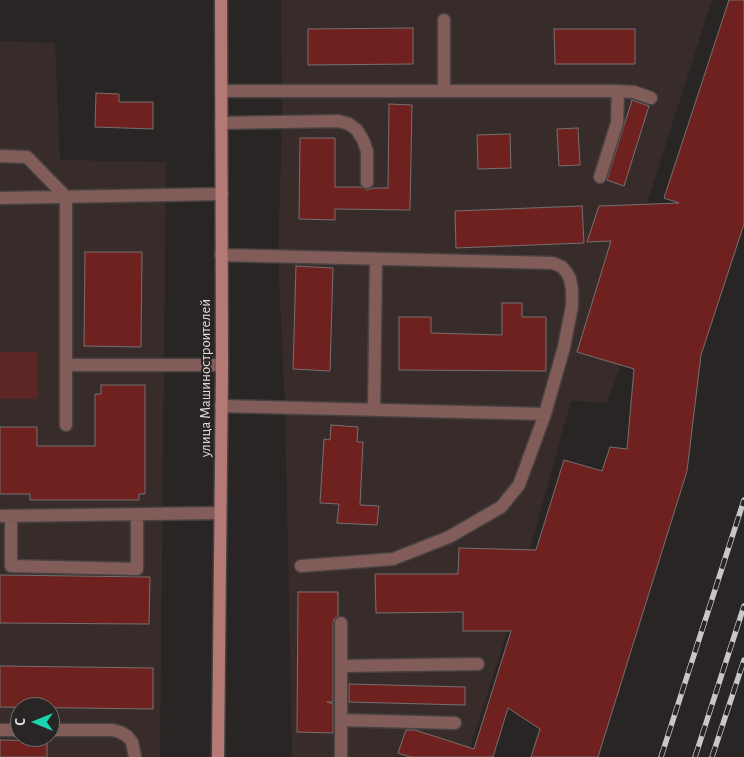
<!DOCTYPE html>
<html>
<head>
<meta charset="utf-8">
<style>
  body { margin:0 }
  #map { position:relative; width:744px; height:757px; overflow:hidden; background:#292524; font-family:"Alegreya Sans",sans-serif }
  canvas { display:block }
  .north { position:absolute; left:10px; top:697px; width:50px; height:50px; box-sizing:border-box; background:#292524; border:1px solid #726e6e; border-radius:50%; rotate:270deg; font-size:14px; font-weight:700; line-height:20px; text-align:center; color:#dfdcdc }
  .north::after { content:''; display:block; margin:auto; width:18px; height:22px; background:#1bd5b1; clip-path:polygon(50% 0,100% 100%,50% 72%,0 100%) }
</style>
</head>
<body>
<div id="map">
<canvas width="744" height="757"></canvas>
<div class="north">С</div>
</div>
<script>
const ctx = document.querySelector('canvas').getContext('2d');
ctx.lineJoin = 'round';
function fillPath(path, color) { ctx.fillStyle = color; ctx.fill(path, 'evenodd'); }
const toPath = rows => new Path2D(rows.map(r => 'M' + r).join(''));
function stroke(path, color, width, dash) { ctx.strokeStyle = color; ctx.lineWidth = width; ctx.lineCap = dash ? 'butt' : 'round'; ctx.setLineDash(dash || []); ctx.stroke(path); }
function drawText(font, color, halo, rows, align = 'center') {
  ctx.font = font + ' "Alegreya Sans",sans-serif'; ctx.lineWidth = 4; ctx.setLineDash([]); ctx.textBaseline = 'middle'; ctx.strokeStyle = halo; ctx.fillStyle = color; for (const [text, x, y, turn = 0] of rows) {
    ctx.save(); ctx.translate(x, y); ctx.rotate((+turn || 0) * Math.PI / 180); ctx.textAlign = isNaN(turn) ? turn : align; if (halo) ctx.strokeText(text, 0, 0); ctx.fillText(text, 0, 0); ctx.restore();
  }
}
fillPath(toPath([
  [281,0,712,0,641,222,653,277,607,403,571,401,504,642,467,757,292,757,285,407,278,257,282,122],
  [0,41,55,43,60,160,166,162,160,757,0,757],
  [20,707,50,707,50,737,20,737]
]), '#382c2b');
fillPath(toPath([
  [0,352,38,352,38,399,0,399]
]), '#5c2624');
const building = toPath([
  [729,0,744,0,744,224,701,355,687,471,598,757,531,757,540,729,508,708,493,757,410,757,398,753,406,730,415,730,474,749,511,631,463,631,463,612,376,613,375,574,458,574,459,548,536,550,564,460,602,471,610,447,627,449,634,369,577,352,611,241,587,242,599,206,679,203,664,198,729,0],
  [413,28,413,64,308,65,308,29,413,28],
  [554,29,635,29,635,64,555,64,554,29],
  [96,93,119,94,119,102,153,102,153,129,95,127,96,93],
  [632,100,649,106,624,186,607,180,632,100],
  [389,104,412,105,410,210,335,209,335,220,299,219,300,138,335,138,335,187,361,187,367,190,373,188,388,188,389,104],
  [578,128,580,165,559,166,557,129,578,128],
  [510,134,511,168,478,169,477,135,510,134],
  [582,206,584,243,456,248,455,211,582,206],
  [85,252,142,252,141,347,84,346,85,252],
  [296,266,333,268,330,371,293,369,296,266],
  [502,303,522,303,522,317,546,317,546,371,399,370,399,317,431,317,431,333,502,335,502,303],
  [101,385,145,385,145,494,139,494,139,500,30,500,30,494,0,494,0,427,37,427,37,446,95,446,95,394,101,394,101,385],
  [331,425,358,427,357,442,363,442,360,505,379,506,377,525,337,523,339,504,320,503,324,439,330,440,331,425],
  [0,575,150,577,149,624,0,623,0,575],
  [298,592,338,592,338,616,334,619,333,623,333,702,327,702,333,704,333,733,297,732,298,592],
  [0,666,153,668,153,709,0,707,0,666],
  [349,684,465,687,465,705,349,702,349,684],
  [0,740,47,741,47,757,0,757,0,740]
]);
fillPath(building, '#6f2120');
stroke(building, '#767070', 1);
const service = toPath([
  [444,20,444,91],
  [221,91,618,91,634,92,651,98],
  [221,123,338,121,349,124,357,130,363,140,367,151,367,182],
  [0,156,27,157,66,197,66,425],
  [600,177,617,123,618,91],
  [0,198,222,194],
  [221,255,553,263,562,267,567,273,570,279,572,290,572,306,564,347,545,414],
  [66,365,222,365],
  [221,406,545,414,519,485,501,507,449,537,393,559,301,566],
  [374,410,376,259],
  [0,516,220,513],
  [11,516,11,566,137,569,137,515],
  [341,623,341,757],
  [341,666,478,664],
  [341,720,455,723],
  [0,730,20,730],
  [50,730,112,730,120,732,127,736,132,742,135,757]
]);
const secondary = toPath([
  [218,757,222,365,221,0]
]);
stroke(service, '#464241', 15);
stroke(secondary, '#464241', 15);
stroke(service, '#815c58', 12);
stroke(secondary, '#b47974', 12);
const rail = toPath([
  [661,757,744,500],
  [695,757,744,606],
  [712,757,744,660]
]);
stroke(rail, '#c9c6c6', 5.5);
stroke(rail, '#292524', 4, [11]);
drawText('15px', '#dfdcdc', '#292524', [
  ["улица Машиностроителей",205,378,-90]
]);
</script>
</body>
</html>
